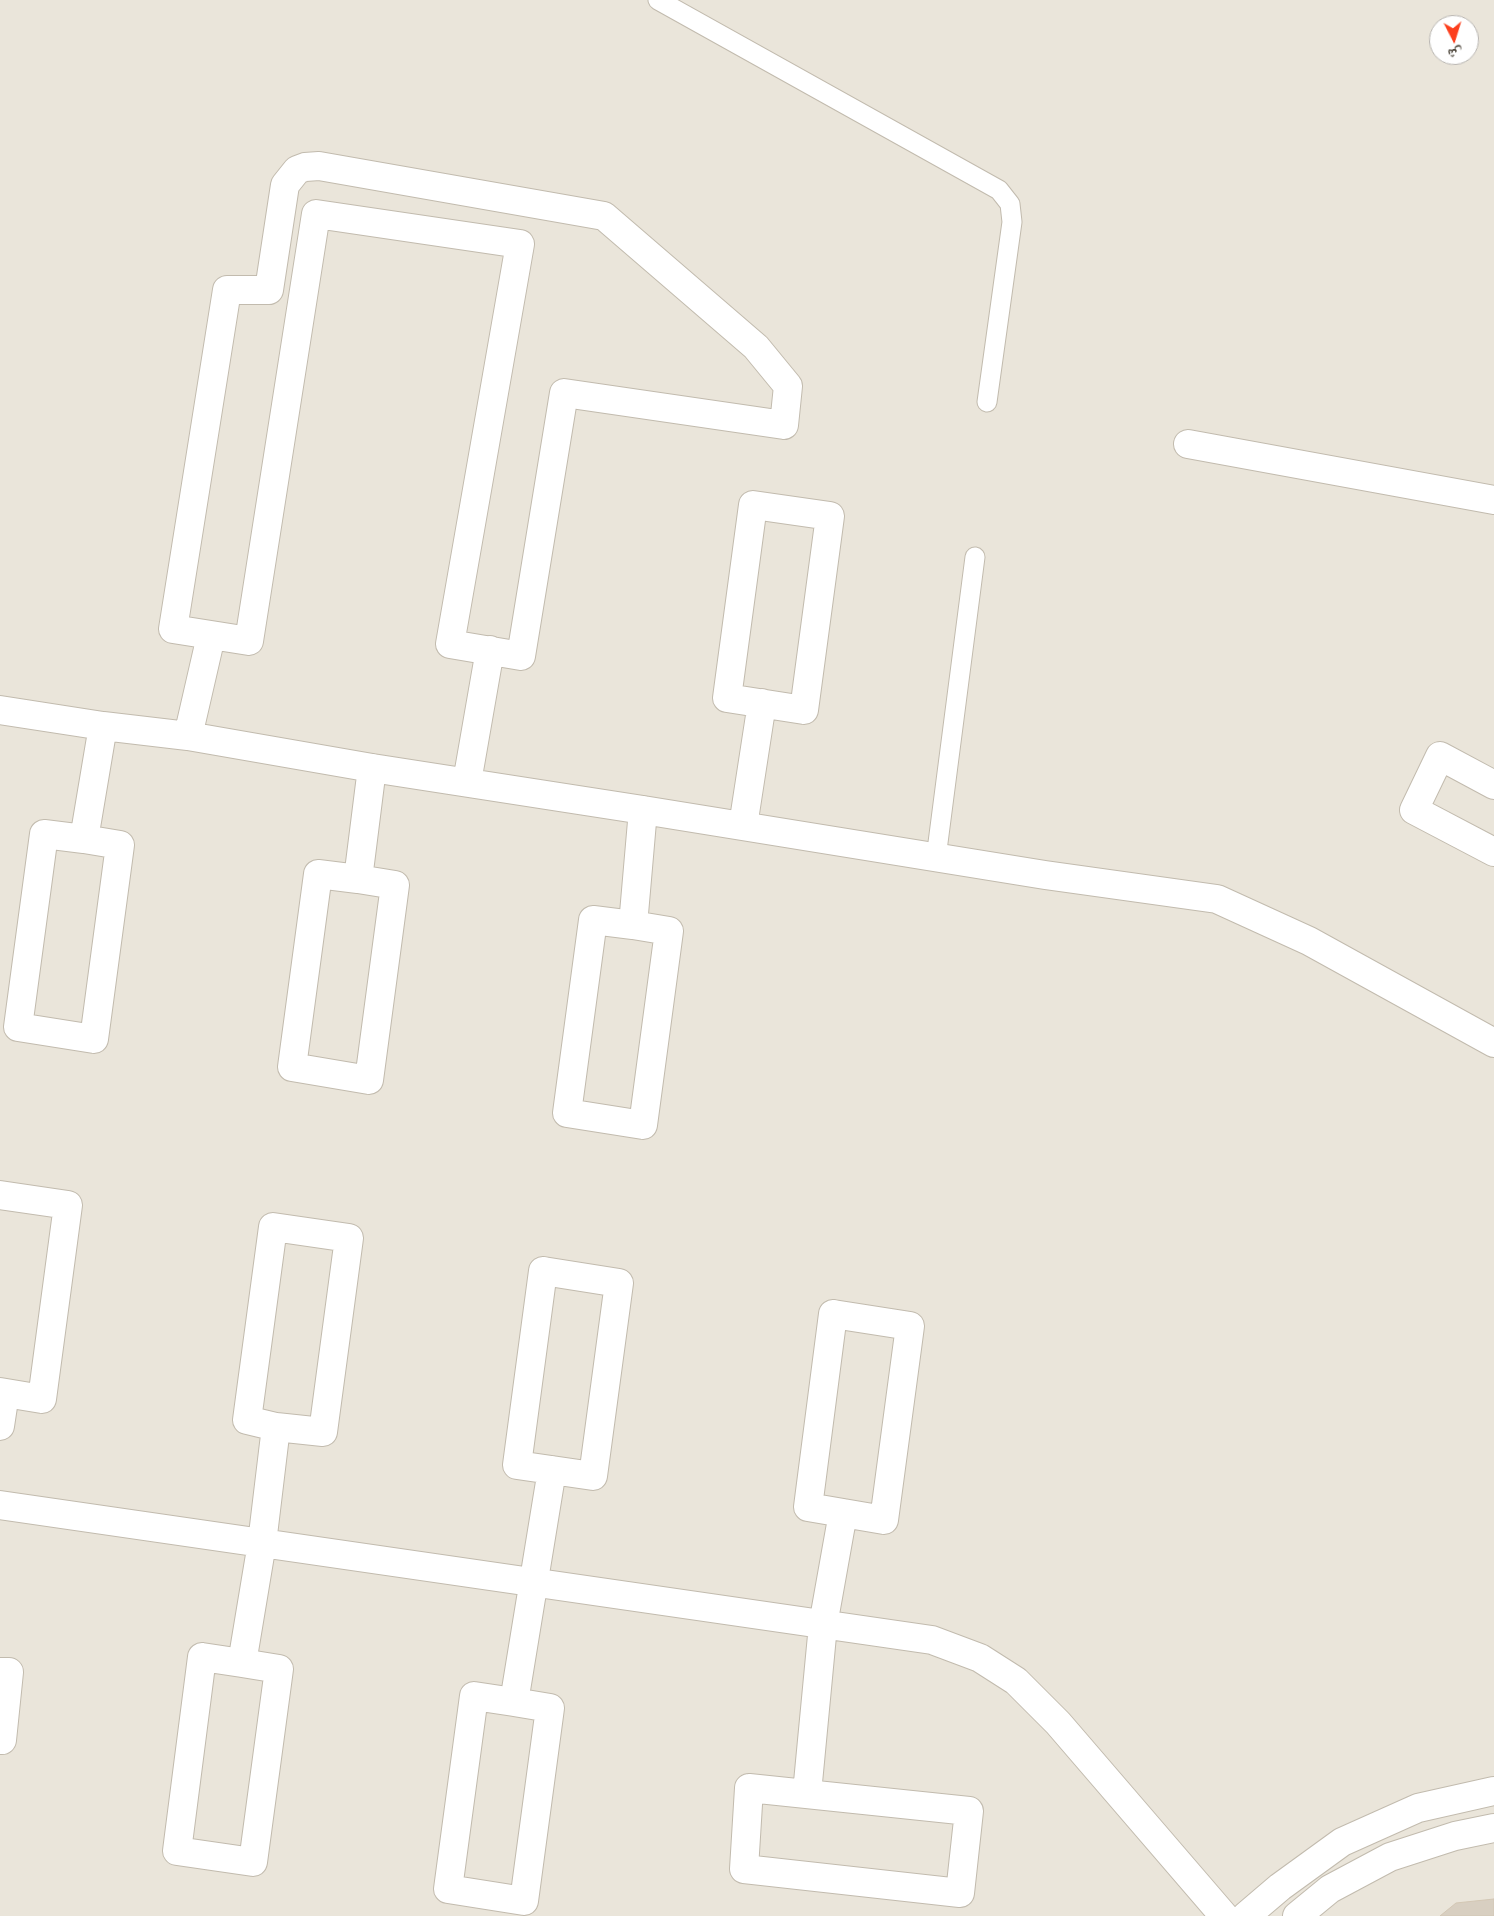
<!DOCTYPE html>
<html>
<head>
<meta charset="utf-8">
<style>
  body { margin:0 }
  #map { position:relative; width:1494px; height:1916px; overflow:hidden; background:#f6f3ec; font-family:"Asap Condensed","Noto Naskh Arabic",sans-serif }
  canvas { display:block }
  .north { position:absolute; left:1429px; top:15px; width:50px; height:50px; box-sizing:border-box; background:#fff; border:1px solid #b7b4b0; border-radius:50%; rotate:175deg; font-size:14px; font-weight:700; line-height:20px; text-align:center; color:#4b4439 }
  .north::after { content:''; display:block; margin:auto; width:18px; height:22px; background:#fc3f1d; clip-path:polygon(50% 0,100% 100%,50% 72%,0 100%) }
</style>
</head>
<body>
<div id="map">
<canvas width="1494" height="1916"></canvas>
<div class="north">ش</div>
</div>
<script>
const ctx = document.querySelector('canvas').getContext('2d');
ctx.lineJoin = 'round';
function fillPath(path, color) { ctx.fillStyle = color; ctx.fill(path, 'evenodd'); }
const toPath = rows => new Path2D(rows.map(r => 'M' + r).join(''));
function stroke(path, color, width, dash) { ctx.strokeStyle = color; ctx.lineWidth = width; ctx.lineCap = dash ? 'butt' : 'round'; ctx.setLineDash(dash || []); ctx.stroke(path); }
fillPath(toPath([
  [0,0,1494,0,1494,1916,0,1916],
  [1439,25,1469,25,1469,55,1439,55]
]), '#eae5da');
const building = toPath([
  [1494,1899,1494,1916,1440,1916,1456,1903,1494,1899]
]);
fillPath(building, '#d8cfc1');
stroke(building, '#d3c7b4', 1);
const lane = toPath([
  [658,0,999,190,1010,204,1012,222,987,402],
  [936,858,975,557]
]);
const street = toPath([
  [319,166,604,216,756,347,788,386,784,425,564,393,521,656,450,644,520,244,316,214,249,641,173,629,227,290,269,290,285,185,297,170,305,167,319,166],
  [1188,444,1494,500],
  [753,505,830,516,804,710,727,698,753,505],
  [0,710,103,726,188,736,372,768,643,810,1045,875,1217,899,1309,941,1494,1043],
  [188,736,211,636],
  [467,782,490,650],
  [1494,785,1440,756,1414,810,1494,852],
  [743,826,762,703],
  [84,839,120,845,94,1039,18,1027,44,834,84,839,103,726],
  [358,879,395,885,369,1080,292,1067,318,874,358,879,372,768],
  [633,925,669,931,643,1125,567,1113,593,920,633,925,643,810],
  [0,1195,68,1205,42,1399,0,1392],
  [273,1227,349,1238,323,1432,276,1427,247,1420,273,1227],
  [543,1271,619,1283,593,1476,517,1465,543,1271],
  [833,1314,910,1326,884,1520,808,1507,833,1314],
  [0,1426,5,1393],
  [0,1505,932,1640,980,1658,1016,1681,1058,1723,1224,1916],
  [242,1663,279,1669,253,1862,177,1851,202,1657,242,1663,262,1543,276,1427],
  [0,1672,9,1672,2,1740,0,1740],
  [514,1702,550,1708,524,1901,448,1889,474,1696,514,1702,552,1470],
  [749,1788,969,1811,960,1893,744,1869,749,1788],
  [807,1793,823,1625,843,1513],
  [1246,1916,1280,1887,1342,1842,1418,1808,1494,1791],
  [1297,1916,1330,1889,1390,1857,1455,1836,1494,1828]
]);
stroke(lane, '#c2bbae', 21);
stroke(street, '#c2bbae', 30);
stroke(lane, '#fff', 19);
stroke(street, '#fff', 28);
</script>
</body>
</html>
